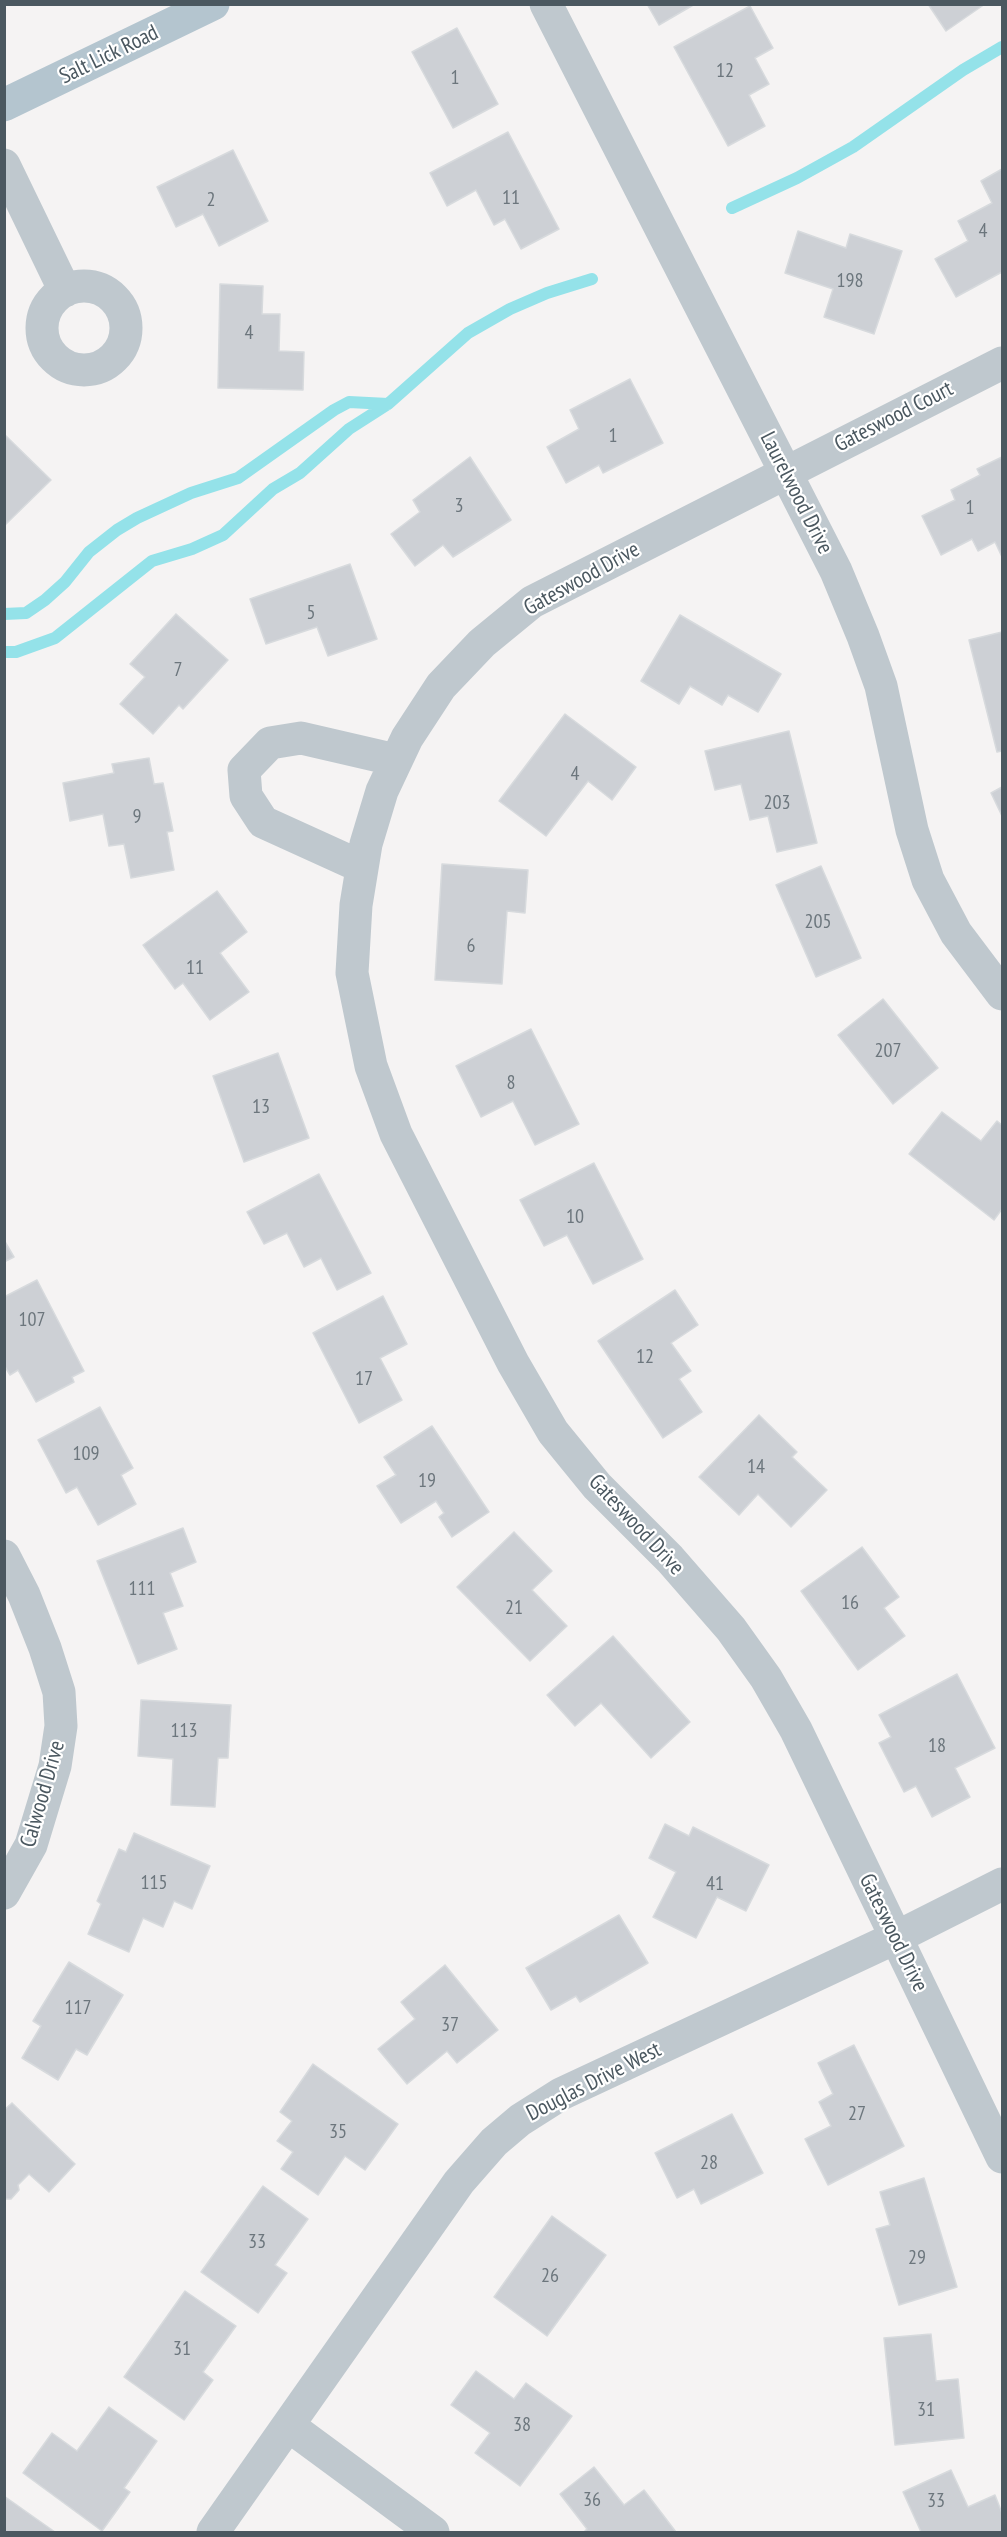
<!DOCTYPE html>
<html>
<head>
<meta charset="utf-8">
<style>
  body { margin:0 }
  #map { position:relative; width:1007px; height:2537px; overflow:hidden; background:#f5f3f3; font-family:"PT Sans Narrow",sans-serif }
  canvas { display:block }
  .frame { position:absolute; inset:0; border:6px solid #4b5860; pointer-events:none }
</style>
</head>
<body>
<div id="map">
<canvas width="1007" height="2537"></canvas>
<div class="frame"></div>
</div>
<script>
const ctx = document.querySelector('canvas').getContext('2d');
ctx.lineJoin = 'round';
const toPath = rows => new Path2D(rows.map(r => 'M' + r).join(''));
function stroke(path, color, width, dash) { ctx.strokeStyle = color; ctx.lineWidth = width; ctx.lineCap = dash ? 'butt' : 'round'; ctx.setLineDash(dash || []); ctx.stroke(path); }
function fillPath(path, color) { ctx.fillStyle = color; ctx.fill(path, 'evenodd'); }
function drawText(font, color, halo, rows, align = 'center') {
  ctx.font = font + ' "PT Sans Narrow",sans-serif'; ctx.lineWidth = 4.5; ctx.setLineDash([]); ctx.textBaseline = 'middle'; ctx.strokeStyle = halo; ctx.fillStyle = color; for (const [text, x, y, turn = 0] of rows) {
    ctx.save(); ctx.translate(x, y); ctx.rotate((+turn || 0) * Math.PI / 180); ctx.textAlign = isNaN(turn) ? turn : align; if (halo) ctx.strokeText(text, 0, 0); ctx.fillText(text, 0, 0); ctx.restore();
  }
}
stroke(toPath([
  [732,208,797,178,853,147,963,70,1002,47],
  [4,614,26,613,45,600,65,582,89,552,117,530,137,518,191,493,238,478,334,410,349,402,388,404],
  [4,652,16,652,55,638,152,561,192,549,223,535,273,489,300,473,349,429,388,404,468,333,510,309,547,293,592,279]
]), '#94e2e9', 12);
const building = toPath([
  [647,4,695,4,659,25,647,4],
  [928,4,985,4,946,31,928,4],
  [750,6,773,48,755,58,769,84,749,95,765,126,728,146,674,47,750,6],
  [457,28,498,104,453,128,412,52,457,28],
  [508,132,559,229,521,249,505,219,494,225,476,190,447,206,430,173,508,132],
  [233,150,268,221,219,246,203,214,176,227,157,187,233,150],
  [1002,169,1002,272,956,297,935,259,968,241,958,221,992,203,981,181,1002,169],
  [798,231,846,248,850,234,902,251,874,334,824,317,833,289,785,273,798,231],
  [220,284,263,286,262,314,280,314,279,351,304,352,303,390,218,388,220,284],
  [630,379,663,443,603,473,599,465,566,483,547,447,579,429,570,410,630,379],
  [4,434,51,480,4,526,4,434],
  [470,457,511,520,453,557,443,545,415,566,391,534,420,512,413,500,470,457],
  [1002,457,1002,557,995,542,978,551,972,539,941,555,922,516,955,500,951,490,980,475,977,469,1002,457],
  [350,564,377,639,328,656,317,627,266,644,250,599,350,564],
  [176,614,228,660,183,709,179,705,153,734,120,704,145,677,130,664,176,614],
  [680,615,781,674,758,712,728,695,722,705,690,686,679,704,641,681,680,615],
  [1002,632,1002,751,997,752,969,640,1002,632],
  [565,714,636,767,612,800,588,781,546,836,499,801,565,714],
  [789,731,817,843,777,852,768,816,750,820,741,784,715,790,705,751,789,731],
  [149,758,154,784,163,783,173,831,167,832,174,870,131,878,124,844,109,846,103,814,70,821,63,783,114,773,112,764,149,758],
  [1002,787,1002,816,991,793,1002,787],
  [442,864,528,870,525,913,507,911,502,984,435,980,442,864],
  [821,866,861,958,816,977,776,885,821,866],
  [217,891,247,932,220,953,249,992,210,1020,183,983,175,989,143,945,217,891],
  [883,999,938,1068,893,1104,838,1035,883,999],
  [531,1029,579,1124,535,1145,513,1101,481,1117,456,1066,531,1029],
  [278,1053,309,1138,244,1162,213,1076,278,1053],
  [942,1112,981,1141,997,1121,1002,1125,1002,1209,994,1220,909,1154,942,1112],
  [594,1163,643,1259,593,1284,567,1235,544,1246,520,1200,594,1163],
  [319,1174,371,1273,337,1290,321,1258,304,1267,287,1233,264,1244,247,1212,319,1174],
  [4,1240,14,1257,4,1262,4,1240],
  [37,1280,84,1371,72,1377,74,1382,36,1402,18,1370,10,1375,4,1365,4,1297,37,1280],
  [675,1290,698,1325,671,1343,691,1371,679,1379,702,1412,663,1438,598,1341,675,1290],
  [383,1296,407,1344,380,1358,402,1400,359,1423,313,1333,383,1296],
  [100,1407,133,1468,121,1475,136,1504,98,1525,77,1487,66,1493,38,1440,100,1407],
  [759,1415,797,1452,792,1457,827,1490,791,1527,758,1494,739,1515,699,1477,759,1415],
  [432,1426,489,1512,452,1537,439,1517,444,1513,436,1501,401,1523,377,1486,396,1475,384,1457,432,1426],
  [183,1528,196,1562,170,1573,183,1606,163,1613,177,1649,138,1664,97,1561,183,1528],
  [514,1532,552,1571,532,1590,567,1626,530,1661,457,1587,514,1532],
  [862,1547,899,1597,884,1608,905,1636,858,1670,801,1591,862,1547],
  [613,1636,690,1722,651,1758,601,1703,575,1726,547,1695,613,1636],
  [957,1674,995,1748,955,1768,970,1797,932,1817,916,1786,904,1792,879,1743,891,1737,879,1715,957,1674],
  [141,1700,231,1705,228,1758,218,1758,215,1807,171,1805,173,1759,138,1756,141,1700],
  [665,1824,689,1836,693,1827,769,1865,746,1911,717,1897,696,1938,653,1917,676,1872,649,1858,665,1824],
  [134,1833,210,1866,192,1909,174,1901,163,1927,143,1918,129,1952,88,1934,101,1904,97,1901,119,1849,126,1852,134,1833],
  [619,1915,648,1963,580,2002,576,1996,551,2010,526,1968,619,1915],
  [69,1962,123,1995,87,2055,76,2049,58,2080,22,2058,41,2026,33,2021,69,1962],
  [445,1965,498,2030,457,2063,447,2051,407,2084,378,2049,415,2019,401,2002,445,1965],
  [854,2045,904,2146,828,2185,805,2139,831,2126,819,2102,833,2094,818,2063,854,2045],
  [313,2064,398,2124,365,2170,345,2156,318,2195,281,2169,293,2152,277,2141,292,2121,280,2112,313,2064],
  [12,2103,75,2164,49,2192,29,2174,18,2185,19,2190,11,2199,4,2199,4,2110,12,2103],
  [732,2114,763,2173,701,2204,694,2189,677,2198,655,2153,732,2114],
  [924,2178,957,2287,899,2305,876,2229,890,2225,880,2192,924,2178],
  [263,2186,308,2219,275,2265,287,2273,258,2313,201,2272,263,2186],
  [552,2216,606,2255,547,2336,494,2297,552,2216],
  [185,2291,236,2326,203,2372,213,2380,184,2420,124,2377,185,2291],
  [931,2334,936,2381,958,2379,964,2438,895,2445,884,2338,931,2334],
  [476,2371,514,2399,526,2383,572,2416,520,2486,475,2453,490,2433,451,2405,476,2371],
  [109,2407,157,2441,124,2488,130,2492,102,2531,23,2473,52,2433,77,2451,109,2407],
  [594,2467,624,2505,644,2490,676,2532,584,2532,587,2529,560,2494,594,2467],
  [951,2470,968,2507,995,2495,1002,2513,1002,2532,921,2532,903,2492,951,2470],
  [4,2496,55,2532,4,2532,4,2496]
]);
fillPath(building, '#cdd0d5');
stroke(building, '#d7dadd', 1.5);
stroke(toPath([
  [546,4,836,571,863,636,881,686,912,830,928,880,956,933,1002,994],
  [4,165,65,291],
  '42 328a42 42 0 1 1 84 0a42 42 0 1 1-84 0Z',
  [1002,363,532,602,482,643,441,686,407,738,382,791,366,844,356,905,352,973,371,1066,396,1134,513,1363,553,1432,597,1486,670,1559,731,1629,766,1678,796,1730,1002,2157],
  [362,867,263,822,246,796,244,770,270,743,301,738,396,760],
  [4,1556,24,1595,45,1648,59,1692,61,1726,55,1766,31,1845,4,1893],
  [289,2426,433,2532],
  [213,2532,459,2182,494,2142,520,2120,561,2094,895,1938,1002,1884]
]), '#bfc8ce', 33);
stroke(toPath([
  [4,105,213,4]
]), '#b4c5cf', 33);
drawText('20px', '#6c767d', null, [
  ["12",725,71],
  ["1",455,78],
  ["11",511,198],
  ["2",211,200],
  ["4",983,231],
  ["198",850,281],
  ["4",249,333],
  ["1",613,436],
  ["3",459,506],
  ["1",970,508],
  ["5",311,613],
  ["7",178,670],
  ["4",575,774],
  ["203",777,803],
  ["9",137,817],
  ["205",818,922],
  ["6",471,946],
  ["11",195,968],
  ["207",888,1051],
  ["8",511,1083],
  ["13",261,1107],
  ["10",575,1217],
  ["107",32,1320],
  ["12",645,1357],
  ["17",364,1379],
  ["109",86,1454],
  ["14",756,1467],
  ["19",427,1481],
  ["111",142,1589],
  ["16",850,1603],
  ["21",514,1608],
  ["113",184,1731],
  ["18",937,1746],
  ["115",154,1883],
  ["41",715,1884],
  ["117",78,2008],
  ["37",450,2025],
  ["27",857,2114],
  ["35",338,2132],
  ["28",709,2163],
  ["33",257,2242],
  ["29",917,2258],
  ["26",550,2276],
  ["31",182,2349],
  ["31",926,2410],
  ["38",522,2425],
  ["36",592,2500],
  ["33",936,2501]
]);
drawText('22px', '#4b5860', '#fff', [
  ["Salt Lick Road",109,55,-26],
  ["Gateswood Court",894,417,-27],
  ["Laurelwood Drive",796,493,63],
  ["Gateswood Drive",582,579,-29],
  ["Gateswood Drive",636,1525,47],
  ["Calwood Drive",43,1794,-74],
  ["Gateswood Drive",893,1933,64],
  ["Douglas Drive West",594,2082,-27]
]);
</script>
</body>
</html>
